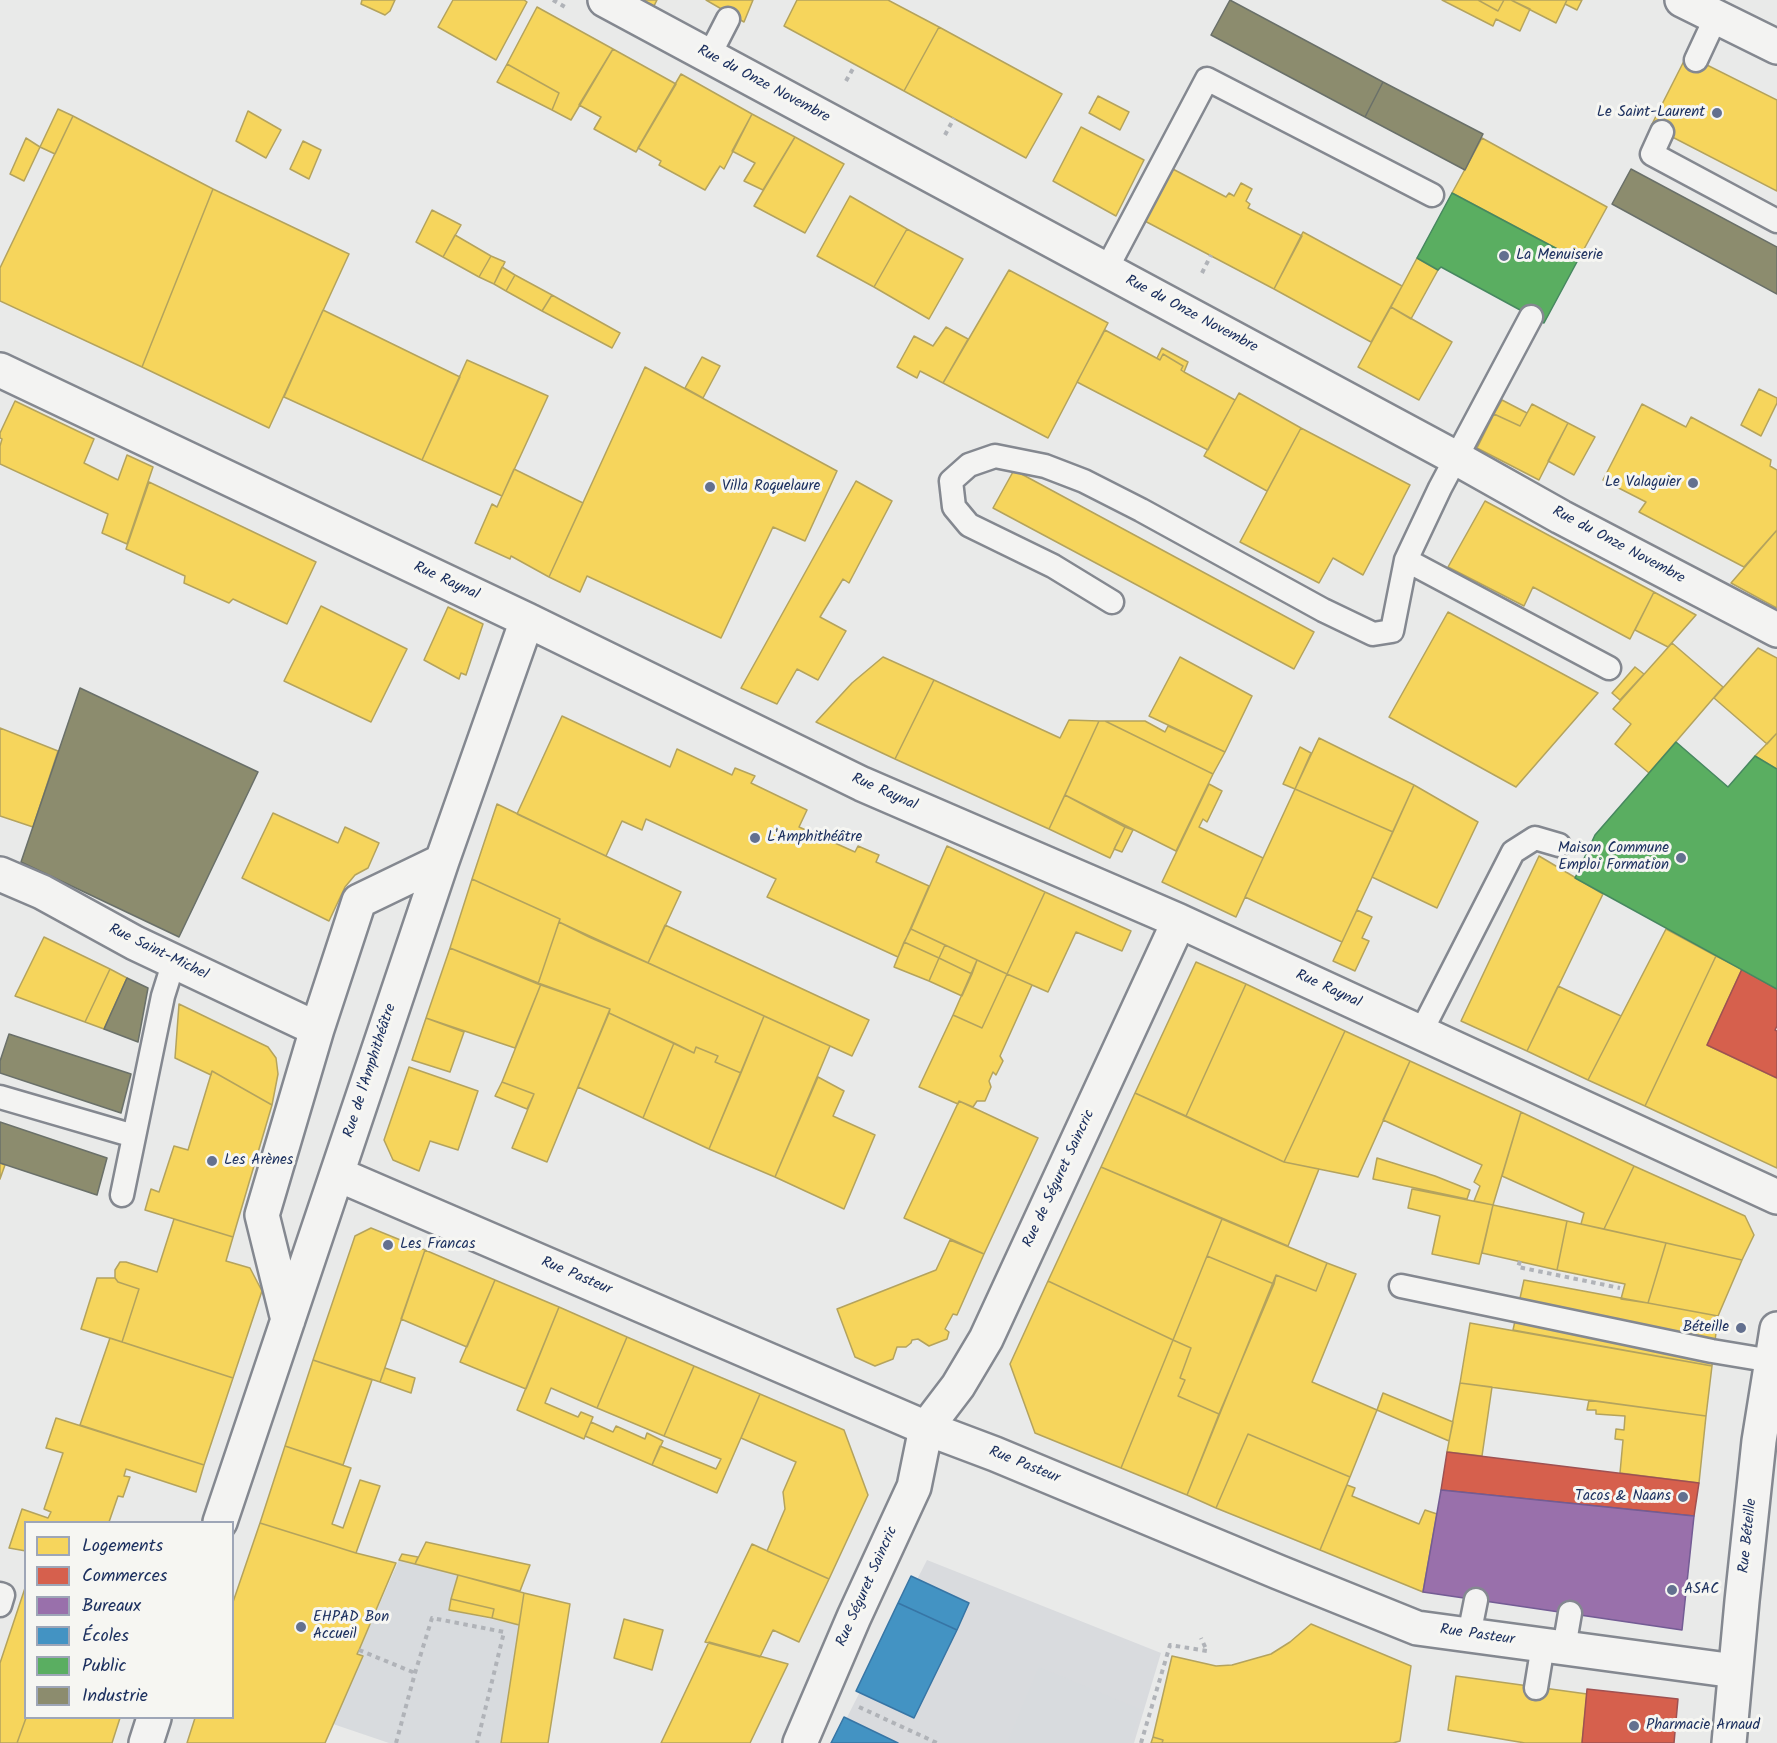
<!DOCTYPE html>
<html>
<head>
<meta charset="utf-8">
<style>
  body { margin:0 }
  #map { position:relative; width:1777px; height:1743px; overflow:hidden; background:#e9eae9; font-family:Kalam,sans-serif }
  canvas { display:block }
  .legend { position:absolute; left:24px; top:1521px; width:210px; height:198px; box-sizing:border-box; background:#f6f6f2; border:2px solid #9ea6b7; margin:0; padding:8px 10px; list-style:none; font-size:18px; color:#1b2f5e }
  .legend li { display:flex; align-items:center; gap:12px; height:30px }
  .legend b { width:30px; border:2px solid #9ea6b7 }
</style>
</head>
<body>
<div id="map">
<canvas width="1777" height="1743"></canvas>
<ul class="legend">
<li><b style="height:16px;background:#f6d55c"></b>Logements</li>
<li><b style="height:16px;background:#d6604d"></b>Commerces</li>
<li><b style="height:16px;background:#9970ab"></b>Bureaux</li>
<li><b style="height:16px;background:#4393c3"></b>Écoles</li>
<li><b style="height:16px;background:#5aae61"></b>Public</li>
<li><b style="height:16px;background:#8c8c6e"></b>Industrie</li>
</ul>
</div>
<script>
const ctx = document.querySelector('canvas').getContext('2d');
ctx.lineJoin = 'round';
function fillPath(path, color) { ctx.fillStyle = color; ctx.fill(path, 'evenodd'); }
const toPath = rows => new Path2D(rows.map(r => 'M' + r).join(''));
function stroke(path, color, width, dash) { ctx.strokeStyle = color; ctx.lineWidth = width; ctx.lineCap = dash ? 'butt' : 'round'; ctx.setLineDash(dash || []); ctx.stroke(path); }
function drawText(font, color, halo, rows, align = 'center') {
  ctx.font = font + ' Kalam,sans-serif'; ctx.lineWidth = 6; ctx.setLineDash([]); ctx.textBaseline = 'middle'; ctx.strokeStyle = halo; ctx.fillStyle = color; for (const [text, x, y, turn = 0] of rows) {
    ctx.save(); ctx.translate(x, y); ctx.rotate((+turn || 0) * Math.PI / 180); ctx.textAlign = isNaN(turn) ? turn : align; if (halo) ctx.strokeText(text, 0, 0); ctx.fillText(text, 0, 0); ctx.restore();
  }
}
fillPath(toPath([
  [927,1560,1161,1653,1134,1743,834,1743]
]), '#d9dbde');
fillPath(toPath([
  [399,1560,458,1575,449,1610,519,1625,501,1743,389,1743,333,1724,363,1656,357,1654,359,1650],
  [1039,1667,1142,1710,1128,1743,1012,1743,1008,1741]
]), '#d8dbde');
const homes = toPath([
  [362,0,395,0,390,11,385,15,361,4,362,0],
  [453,0,524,0,527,2,496,60,438,27,453,0],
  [642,0,657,0,654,6,642,0],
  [706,0,753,0,744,22,706,0],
  [797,0,888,0,939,27,904,91,784,26,797,0],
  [1442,0,1478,0,1498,11,1504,0,1511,0,1530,9,1520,31,1496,19,1493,26,1442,0],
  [1478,0,1504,0,1498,11,1478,0],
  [1511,0,1567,0,1556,23,1511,0],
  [1567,0,1582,0,1577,10,1565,4,1567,0],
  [537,7,613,49,571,120,552,110,559,93,507,64,537,7],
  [939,27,1062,94,1026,158,904,91,939,27],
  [613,49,676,84,636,152,594,129,601,117,579,105,613,49],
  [1687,55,1777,100,1777,191,1651,126,1687,55],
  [507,64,559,93,552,110,497,82,507,64],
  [681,74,752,114,724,169,720,166,705,190,659,165,661,161,638,148,681,74],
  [1098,96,1129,112,1120,130,1089,113,1098,96],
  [58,109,73,116,55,154,40,147,58,109],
  [248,111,281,130,266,158,236,141,248,111],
  [752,114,795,137,763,190,744,181,755,163,732,151,752,114],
  [73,116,213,189,142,367,0,301,0,268,73,116],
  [1081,127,1144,160,1116,216,1053,181,1081,127],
  [795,137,844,164,805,233,754,206,795,137],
  [26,138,40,147,24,181,10,174,26,138],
  [1482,138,1607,207,1578,260,1452,193,1482,138],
  [303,141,321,150,309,179,290,169,303,141],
  [1169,167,1226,197,1229,193,1234,196,1241,183,1252,189,1246,201,1250,204,1248,208,1302,236,1274,289,1141,219,1169,167],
  [213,189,349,254,269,428,142,367,213,189],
  [850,196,907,229,874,287,817,256,850,196],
  [432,210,461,225,443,257,416,242,432,210],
  [907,229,963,259,929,319,874,287,907,229],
  [1303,232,1402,286,1371,342,1274,289,1303,232],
  [455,235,491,256,479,277,443,257,455,235],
  [491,256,505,262,494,284,479,277,491,256],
  [1417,258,1438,270,1411,319,1391,307,1417,258],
  [502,267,515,275,506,291,494,284,502,267],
  [1009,270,1108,323,1048,438,943,383,1009,270],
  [515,275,552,295,542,311,506,291,515,275],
  [552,295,620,333,612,348,542,311,552,295],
  [1391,307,1452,342,1419,400,1358,367,1391,307],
  [323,310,460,377,422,460,284,397,323,310],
  [946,327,968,339,943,383,920,371,917,378,897,367,914,336,933,346,946,327],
  [1105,330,1160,360,1163,354,1183,366,1181,370,1184,372,1235,400,1208,450,1077,382,1105,330],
  [1162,348,1188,362,1184,372,1181,370,1183,366,1163,354,1160,360,1157,358,1162,348],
  [702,357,720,366,703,398,685,388,702,357],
  [467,360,548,396,502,496,422,460,467,360],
  [645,367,837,471,805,541,773,527,721,638,587,576,580,592,549,577,645,367],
  [1759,389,1777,398,1777,403,1761,436,1741,425,1759,389],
  [1239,393,1301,428,1267,491,1204,456,1239,393],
  [1502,400,1527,413,1520,426,1494,414,1502,400],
  [15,401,94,439,84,463,118,480,127,455,153,467,127,544,102,533,108,514,0,464,0,446,2,439,0,438,0,433,15,401],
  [1532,404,1568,423,1539,480,1477,448,1494,414,1520,426,1532,404],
  [1642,404,1686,427,1691,417,1771,460,1770,466,1777,470,1777,530,1744,567,1639,512,1646,502,1603,480,1642,404],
  [1568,423,1595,437,1574,475,1548,461,1568,423],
  [1301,428,1410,485,1363,575,1333,558,1319,583,1240,542,1301,428],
  [514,469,583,503,549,577,511,556,510,559,475,543,492,504,497,507,514,469],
  [1014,470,1314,632,1294,669,993,508,1014,470],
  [856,481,892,501,849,583,843,579,820,617,846,631,818,680,797,669,777,704,741,688,856,481],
  [149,482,316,562,287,624,233,599,229,603,184,583,185,576,126,549,149,482],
  [1485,501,1654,592,1630,639,1533,587,1524,606,1448,567,1485,501],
  [1777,530,1777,608,1731,583,1777,530],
  [1654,592,1696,615,1668,647,1635,630,1654,592],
  [321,606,407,649,371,722,284,681,321,606],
  [448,607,483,624,466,675,461,673,459,679,424,660,448,607],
  [1448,612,1598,693,1516,787,1389,717,1448,612],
  [1672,643,1723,687,1649,773,1615,744,1631,724,1613,709,1672,643],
  [1758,648,1777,658,1777,733,1767,744,1714,698,1758,648],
  [883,657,934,680,895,759,816,722,852,683,883,657],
  [1180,657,1252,696,1225,752,1149,716,1180,657],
  [1635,667,1644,674,1620,700,1612,693,1635,667],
  [934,680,1060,738,1069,720,1099,721,1049,829,895,759,934,680],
  [562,716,670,767,677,749,732,775,735,768,755,776,751,783,807,810,799,827,855,852,858,846,879,855,876,862,929,886,898,957,767,897,776,879,646,819,642,830,622,821,606,856,517,814,562,716],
  [1099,721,1105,721,1213,774,1176,851,1065,795,1099,721],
  [1105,721,1145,721,1165,732,1168,726,1225,752,1213,774,1105,721],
  [0,728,58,751,33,827,0,816,0,728],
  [1777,733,1777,769,1755,756,1777,733],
  [1319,738,1414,785,1393,832,1295,789,1319,738],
  [1300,747,1311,753,1295,789,1283,784,1300,747],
  [1209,784,1222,791,1207,822,1203,819,1199,827,1263,858,1236,917,1162,882,1209,784],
  [1414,785,1478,822,1437,908,1372,877,1414,785],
  [1295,789,1393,832,1342,942,1245,897,1295,789],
  [1065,795,1125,827,1110,858,1049,829,1065,795],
  [497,804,681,892,648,963,589,937,559,922,560,919,472,879,497,804],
  [273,813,338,843,345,827,379,843,368,868,355,875,345,887,329,921,242,878,273,813],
  [1125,827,1133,830,1122,852,1114,849,1125,827],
  [947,846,1045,892,1007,974,911,929,947,846],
  [1539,856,1603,894,1527,1051,1461,1021,1539,856],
  [472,879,560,919,538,984,450,948,472,879],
  [1045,892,1131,931,1122,951,1076,932,1048,992,1007,974,1045,892],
  [1357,910,1372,917,1362,938,1369,941,1355,971,1333,961,1357,910],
  [559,922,764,1016,741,1073,715,1062,718,1056,696,1047,694,1053,609,1013,610,1009,538,984,559,922],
  [665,925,869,1020,852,1056,648,963,665,925],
  [911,929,945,945,939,958,904,942,911,929],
  [1666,929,1716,956,1645,1106,1588,1080,1666,929],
  [44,937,110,969,85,1022,15,996,44,937],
  [904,942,939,958,929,981,894,967,904,942],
  [945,945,977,960,972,974,939,958,945,945],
  [450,948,541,984,515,1048,426,1018,450,948],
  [1716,956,1742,969,1707,1045,1777,1078,1777,1168,1645,1106,1716,956],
  [939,958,972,974,962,996,929,981,939,958],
  [977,960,1007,974,982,1028,953,1015,977,960],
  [1196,962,1246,984,1186,1116,1135,1093,1196,962],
  [110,969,127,978,104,1029,85,1022,110,969],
  [1007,974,1032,985,1000,1056,1003,1061,996,1075,993,1072,989,1081,991,1087,985,1101,977,1101,973,1107,959,1101,958,1104,919,1087,953,1015,982,1028,1007,974],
  [541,984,610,1009,547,1162,512,1148,534,1094,502,1082,541,984],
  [1246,984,1345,1031,1284,1162,1186,1116,1246,984],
  [1558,986,1621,1016,1588,1080,1527,1051,1558,986],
  [179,1004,268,1047,276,1058,278,1074,272,1105,212,1071,211,1075,175,1058,179,1004],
  [609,1013,674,1043,643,1118,578,1087,609,1013],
  [764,1016,830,1046,775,1177,709,1149,764,1016],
  [426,1018,464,1032,450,1072,412,1060,426,1018],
  [1345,1031,1410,1061,1358,1177,1284,1162,1345,1031],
  [674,1043,694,1053,696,1047,718,1056,715,1062,741,1073,709,1149,643,1118,674,1043],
  [1410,1061,1521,1112,1493,1205,1474,1201,1480,1186,1474,1182,1482,1165,1383,1120,1410,1061],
  [409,1067,478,1091,458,1150,430,1141,419,1171,393,1160,384,1140,409,1067],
  [212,1071,272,1105,233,1237,145,1210,151,1189,159,1192,174,1146,188,1150,212,1071],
  [818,1077,844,1091,833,1116,875,1135,844,1209,775,1177,818,1077],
  [502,1082,534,1094,527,1109,495,1096,502,1082],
  [1135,1093,1284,1162,1319,1169,1288,1246,1101,1167,1135,1093],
  [959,1101,1038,1138,984,1254,904,1218,959,1101],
  [1521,1112,1634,1166,1604,1229,1581,1224,1584,1213,1502,1176,1521,1112],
  [1377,1158,1435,1176,1470,1190,1467,1199,1373,1179,1377,1158],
  [0,1163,5,1165,0,1179,0,1163],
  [1634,1166,1745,1216,1754,1235,1742,1260,1604,1229,1634,1166],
  [1101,1167,1222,1219,1173,1340,1048,1281,1101,1167],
  [1412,1189,1493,1205,1479,1264,1432,1254,1440,1216,1408,1208,1412,1189],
  [1493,1205,1567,1221,1557,1270,1482,1253,1493,1205],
  [174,1219,233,1237,226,1261,250,1268,262,1291,233,1378,122,1342,139,1289,118,1282,115,1278,115,1270,120,1262,126,1262,157,1272,174,1219],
  [1222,1219,1327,1263,1316,1291,1276,1275,1274,1284,1207,1256,1222,1219],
  [1567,1221,1666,1243,1648,1303,1621,1299,1625,1284,1557,1270,1567,1221],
  [371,1228,425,1250,380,1382,313,1360,355,1236,371,1228],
  [950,1240,984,1254,957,1315,953,1314,945,1329,949,1332,947,1339,929,1346,918,1339,912,1340,911,1343,906,1347,897,1347,893,1359,875,1366,855,1357,837,1309,936,1270,950,1240],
  [1666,1243,1742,1260,1718,1316,1648,1303,1666,1243],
  [425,1250,495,1280,467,1347,401,1319,425,1250],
  [1207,1256,1274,1284,1219,1414,1178,1396,1185,1380,1180,1378,1191,1348,1173,1340,1207,1256],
  [1327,1263,1356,1274,1312,1382,1377,1410,1350,1477,1248,1434,1216,1508,1187,1495,1276,1275,1316,1291,1327,1263],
  [97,1278,115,1278,118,1282,139,1289,122,1342,81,1329,97,1278],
  [495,1280,559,1307,526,1389,460,1362,495,1280],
  [1524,1280,1718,1316,1712,1366,1513,1330,1524,1280],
  [1048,1281,1173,1340,1121,1468,1035,1433,1010,1364,1048,1281],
  [559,1307,627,1337,597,1408,551,1388,545,1403,578,1417,581,1412,593,1417,584,1439,517,1410,559,1307],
  [1470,1323,1712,1366,1706,1416,1460,1383,1470,1323],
  [627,1337,694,1366,664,1436,597,1408,627,1337],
  [110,1338,233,1378,204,1465,80,1425,110,1338],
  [1173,1340,1191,1348,1180,1378,1185,1380,1178,1396,1219,1414,1187,1495,1121,1468,1173,1340],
  [313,1360,372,1380,343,1465,285,1446,313,1360],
  [694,1366,760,1394,717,1493,652,1465,660,1446,716,1469,721,1459,664,1436,694,1366],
  [385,1368,415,1378,411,1393,380,1382,385,1368],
  [1460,1383,1492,1387,1482,1456,1447,1452,1460,1383],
  [1383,1393,1453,1422,1449,1441,1377,1410,1383,1393],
  [760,1394,844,1430,868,1495,829,1579,767,1551,785,1509,783,1492,796,1462,741,1438,760,1394],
  [1589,1400,1706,1416,1699,1483,1620,1473,1623,1440,1615,1439,1616,1429,1624,1430,1625,1416,1596,1414,1596,1410,1587,1410,1589,1400],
  [56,1418,204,1465,196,1492,126,1469,124,1476,130,1477,123,1497,118,1496,109,1522,26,1522,26,1551,9,1548,22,1509,48,1518,51,1512,44,1509,63,1453,46,1448,56,1418],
  [591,1422,613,1432,616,1426,645,1439,647,1433,663,1441,652,1465,585,1436,591,1422],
  [1248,1434,1350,1477,1320,1550,1216,1508,1248,1434],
  [285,1446,351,1468,332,1524,343,1528,360,1480,380,1486,356,1553,260,1523,285,1446],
  [1347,1485,1355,1488,1352,1496,1419,1524,1425,1510,1437,1514,1423,1592,1320,1550,1347,1485],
  [260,1523,356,1553,396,1563,359,1650,357,1654,363,1656,325,1743,187,1743,195,1718,232,1718,232,1605,260,1523],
  [426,1542,530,1565,520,1591,415,1564,426,1542],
  [752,1544,829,1579,799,1642,773,1630,760,1657,705,1642,752,1544],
  [402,1554,418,1557,415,1564,399,1560,402,1554],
  [458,1575,524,1593,519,1625,492,1618,494,1609,451,1599,458,1575],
  [26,1585,26,1718,17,1743,0,1743,0,1663,26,1585],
  [524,1593,570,1604,548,1743,501,1743,524,1593],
  [451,1599,494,1609,492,1618,449,1610,451,1599],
  [624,1619,663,1630,652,1670,614,1658,624,1619],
  [1311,1624,1411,1666,1400,1741,1393,1743,1162,1743,1163,1740,1153,1737,1172,1656,1216,1666,1232,1665,1271,1654,1290,1642,1311,1624],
  [709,1642,788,1664,750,1743,661,1743,709,1642],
  [1456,1676,1587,1694,1582,1743,1525,1743,1448,1730,1456,1676],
  [26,1718,120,1718,112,1743,17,1743,26,1718],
  [1153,1737,1163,1740,1162,1743,1151,1743,1153,1737]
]);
fillPath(homes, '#f6d55c');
stroke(homes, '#b4a35d', 1.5);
const shops = toPath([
  [1742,969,1777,989,1777,1026,1775,1030,1777,1031,1777,1078,1707,1045,1742,969],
  [1447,1452,1699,1483,1694,1516,1441,1490,1447,1452],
  [1587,1689,1678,1699,1674,1743,1582,1743,1587,1689]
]);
fillPath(shops, '#d6604d');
stroke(shops, '#9e5152', 1.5);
const offices = toPath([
  [1441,1490,1694,1516,1682,1630,1423,1592,1441,1490]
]);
fillPath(offices, '#9970ab');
stroke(offices, '#735c94', 1.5);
const schools = toPath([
  [911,1576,969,1603,957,1630,898,1603,911,1576],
  [898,1603,957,1630,914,1718,856,1691,898,1603],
  [844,1717,898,1743,831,1743,844,1717]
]);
fillPath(schools, '#4393c3');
stroke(schools, '#3775a5', 1.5);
const public = toPath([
  [1452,193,1578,260,1544,323,1441,267,1438,270,1417,258,1452,193],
  [1676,742,1728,787,1755,756,1777,769,1777,989,1575,878,1595,835,1676,742]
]);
fillPath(public, '#5aae61');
stroke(public, '#478860', 1.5);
const industry = toPath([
  [1230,0,1383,82,1365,117,1211,35,1230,0],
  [1383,82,1483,134,1465,170,1365,117,1383,82],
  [1631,169,1777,247,1777,294,1612,204,1631,169],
  [80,688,258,772,179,937,21,862,80,688],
  [127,978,148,988,138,1042,104,1029,127,978],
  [9,1034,131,1074,121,1113,0,1073,0,1061,9,1034],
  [0,1122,107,1158,97,1195,0,1163,0,1122]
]);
fillPath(industry, '#8c8c6e');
stroke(industry, '#6a7069', 1.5);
const service = toPath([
  [709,56,728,19],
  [1696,60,1716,17],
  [1662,132,1652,154,1777,221],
  [1106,270,1207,79,1432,195],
  [1406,560,1609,668],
  [1112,602,1053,566,969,525,954,507,951,481,969,465,995,456,1045,466,1084,481,1141,510,1323,610,1373,634,1392,631,1406,560,1440,488,1531,317],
  [1421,1032,1513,852,1535,838,1559,845],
  [0,1097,134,1136],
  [122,1195,163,996,174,961],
  [1401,1286,1712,1351,1772,1361],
  [0,1594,3,1595,0,1605],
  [1469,1635,1476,1600],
  [1564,1648,1570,1613],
  [1536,1688,1543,1645]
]);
const minor = toPath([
  [605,0,1456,458,1561,517,1777,630],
  [1682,0,1777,47],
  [0,370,527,620,862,784,1179,921,1777,1197],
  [0,874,42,892,135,943,317,1029],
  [337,1174,926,1428,995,1454,1278,1572,1417,1628,1735,1671],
  [288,1320,262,1215,317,1029,359,901,442,861],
  [220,1522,442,861,527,620],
  [146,1743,154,1718],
  [800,1743,854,1617,914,1487,926,1428,958,1386,986,1339,1179,921]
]);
const secondary = toPath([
  [1729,1743,1742,1601,1759,1441,1777,1329]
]);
stroke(service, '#848890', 27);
stroke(minor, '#848890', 38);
stroke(secondary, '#848890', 38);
stroke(toPath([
  [553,0,565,7],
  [846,81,855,65],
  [945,135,954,118],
  [1202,273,1211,255],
  [1520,1261,1518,1267,1620,1288],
  [359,1650,415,1673],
  [859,1707,937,1743],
  [396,1743,415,1673,432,1618,504,1632,477,1743],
  [1141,1743,1170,1645,1207,1651,1201,1638]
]), '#b0b3b8', 4, [4.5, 4.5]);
stroke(service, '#f3f3f2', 22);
stroke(minor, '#f3f3f2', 33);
stroke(secondary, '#f3f3f2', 33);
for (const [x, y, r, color] of [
  [1717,113,6,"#63708f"],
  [1504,256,6,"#63708f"],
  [1693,483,6,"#63708f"],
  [710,487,6,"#63708f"],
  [755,838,6,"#63708f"],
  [1681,858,6,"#63708f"],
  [212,1161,6,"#63708f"],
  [388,1245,6,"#63708f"],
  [1741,1328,6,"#63708f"],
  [1683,1497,6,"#63708f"],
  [1672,1590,6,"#63708f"],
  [301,1627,6,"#63708f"],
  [1634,1726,6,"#63708f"]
]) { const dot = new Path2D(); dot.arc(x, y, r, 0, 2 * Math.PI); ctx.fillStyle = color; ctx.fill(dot); stroke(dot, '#f6f6f2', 2); }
drawText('15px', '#1b2f5e', '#f6f6f2', [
  ["Rue du Onze Novembre",763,85,28],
  ["Rue du Onze Novembre",1191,315,28],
  ["Rue du Onze Novembre",1618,546,28],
  ["Rue Raynal",446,582,25],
  ["Rue Raynal",884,793,24],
  ["Rue Saint-Michel",158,953,26],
  ["Rue Raynal",1328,990,25],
  ["Rue de l'Amphithéâtre",371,1071,-72],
  ["Rue de Séguret Saincric",1060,1179,-65],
  ["Rue Pasteur",576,1277,23],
  ["Rue Pasteur",1024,1466,22],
  ["Rue Béteille",1749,1536,-84],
  ["Rue Séguret Saincric",868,1587,-66],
  ["Rue Pasteur",1477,1636,8]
]);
drawText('15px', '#1b2f5e', '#f6f6f2', [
  ["Le Saint-Laurent",1705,113,"right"],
  ["La Menuiserie",1516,256],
  ["Le Valaguier",1681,483,"right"],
  ["Villa Roquelaure",722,487],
  ["L'Amphithéâtre",767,838],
  ["Maison Commune",1669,849,"right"],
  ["Emploi Formation",1669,866,"right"],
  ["Les Arènes",224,1161],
  ["Les Francas",400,1245],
  ["Béteille",1729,1328,"right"],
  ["Tacos & Naans",1671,1497,"right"],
  ["ASAC",1684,1590],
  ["EHPAD Bon",313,1618],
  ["Accueil",313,1635],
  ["Pharmacie Arnaud",1646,1726]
], 'left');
</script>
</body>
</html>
